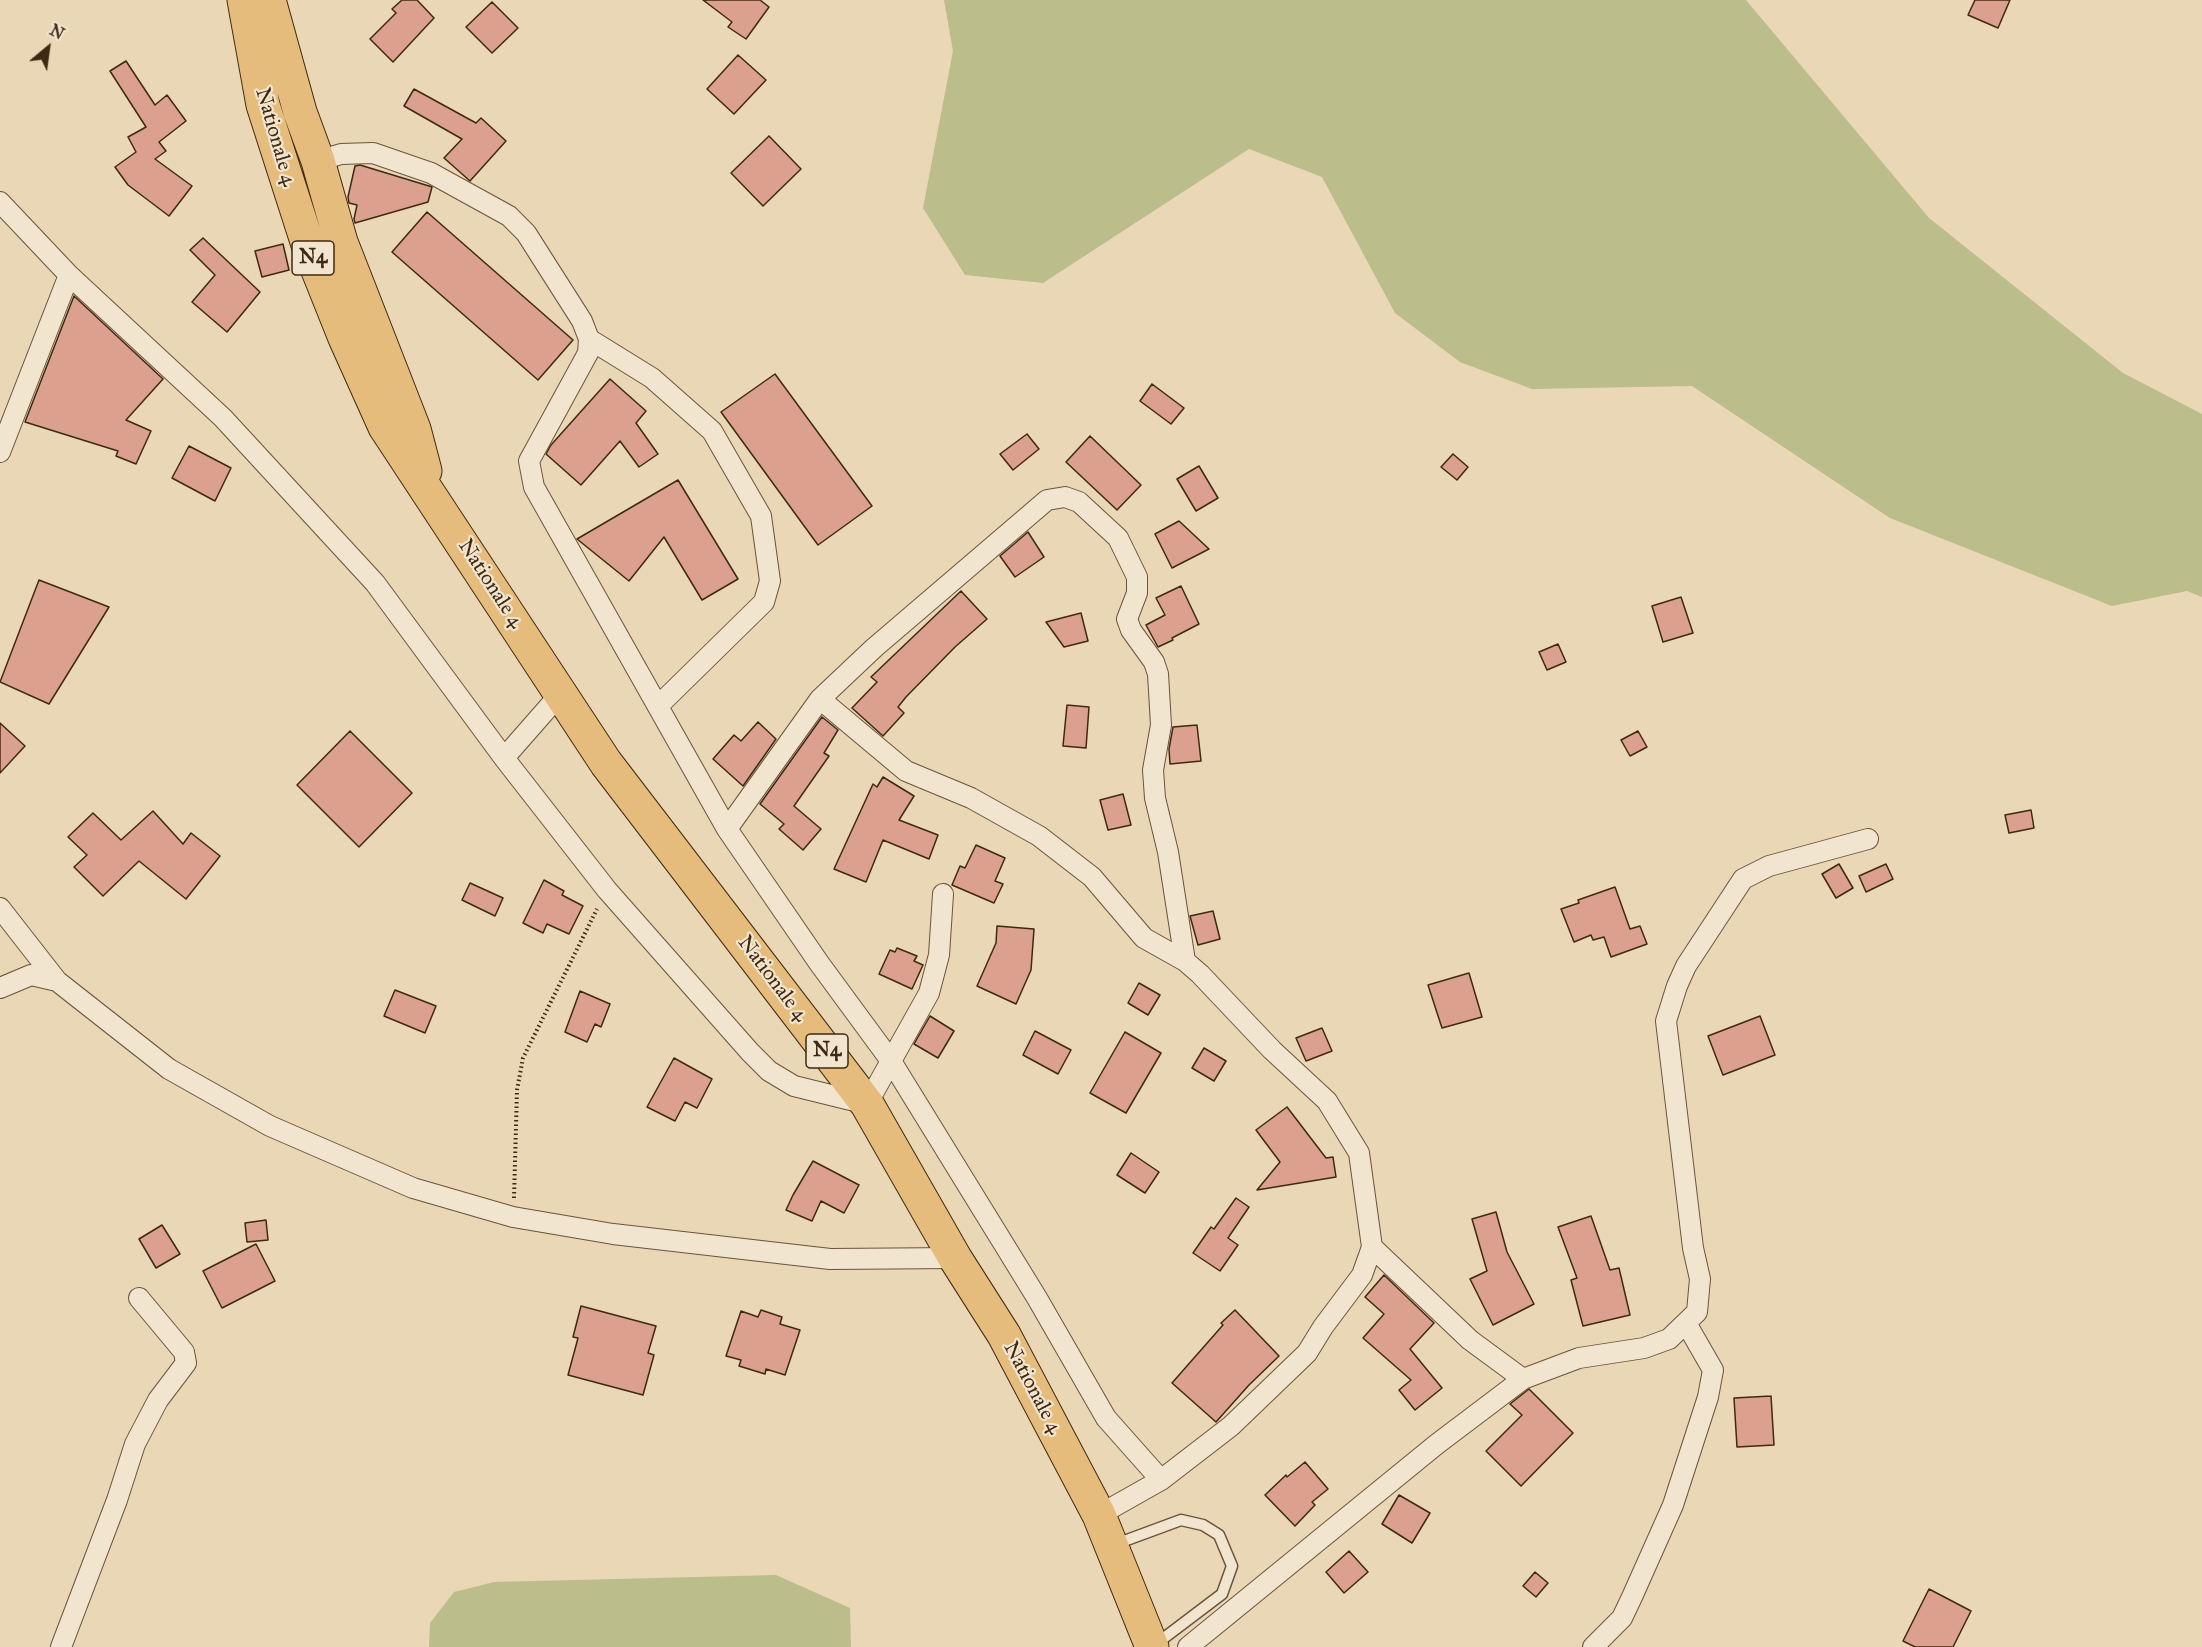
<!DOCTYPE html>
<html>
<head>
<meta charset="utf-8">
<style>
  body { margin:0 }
  #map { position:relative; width:2202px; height:1647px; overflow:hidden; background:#ead7b6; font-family:"IM FELL Great Primer",serif }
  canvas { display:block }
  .north { position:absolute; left:18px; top:18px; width:60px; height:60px; -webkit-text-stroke:4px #f1e5d0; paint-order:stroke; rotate:29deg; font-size:16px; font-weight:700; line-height:24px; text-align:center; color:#3f2912 }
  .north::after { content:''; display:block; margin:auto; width:21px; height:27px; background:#3f2912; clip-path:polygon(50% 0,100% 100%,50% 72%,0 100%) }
</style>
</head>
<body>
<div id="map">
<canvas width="2202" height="1647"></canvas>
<div class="north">N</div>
</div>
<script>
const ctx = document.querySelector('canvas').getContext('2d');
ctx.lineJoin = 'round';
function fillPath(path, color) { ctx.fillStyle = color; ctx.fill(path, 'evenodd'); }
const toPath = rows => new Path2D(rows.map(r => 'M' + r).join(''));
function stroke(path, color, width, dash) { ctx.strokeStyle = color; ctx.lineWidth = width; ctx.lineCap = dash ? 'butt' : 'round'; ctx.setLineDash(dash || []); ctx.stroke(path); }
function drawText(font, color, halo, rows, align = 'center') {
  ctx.font = font + ' "IM FELL Great Primer",serif'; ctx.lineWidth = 4.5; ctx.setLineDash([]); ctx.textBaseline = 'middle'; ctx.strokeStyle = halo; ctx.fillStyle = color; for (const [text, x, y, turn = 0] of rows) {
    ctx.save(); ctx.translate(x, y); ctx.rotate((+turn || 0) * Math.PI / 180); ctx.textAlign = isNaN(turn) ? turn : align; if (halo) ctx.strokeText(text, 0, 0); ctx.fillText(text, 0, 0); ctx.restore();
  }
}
fillPath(toPath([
  [944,0,1746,0,1929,218,2123,373,2202,414,2202,597,2187,591,2112,606,1890,518,1692,386,1532,389,1460,362,1395,313,1322,177,1249,149,1043,283,965,275,923,208,953,51],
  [776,1575,850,1608,851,1647,429,1647,430,1623,454,1592,494,1582]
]), '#bbbd8b');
const building = toPath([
  [402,0,417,0,434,18,393,62,370,39,396,13,392,9,402,0],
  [703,0,760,0,769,7,746,39,728,27,732,22,703,0],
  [1975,0,2010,0,1998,28,1968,15,1975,0],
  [492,2,518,28,492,53,466,27,492,2],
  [738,55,766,80,734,114,707,89,738,55],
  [126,61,155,105,167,95,186,121,159,142,166,151,155,159,192,186,169,216,128,185,115,167,136,152,128,137,146,127,110,71,126,61],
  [414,89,476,123,481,118,506,141,470,181,444,158,462,139,404,106,414,89],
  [769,136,801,169,763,206,731,173,769,136],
  [360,165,429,186,432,187,428,202,355,223,354,219,357,205,349,203,348,197,355,166,360,165],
  [427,212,573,340,538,380,392,252,427,212],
  [203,238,260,292,227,332,192,302,215,275,190,250,203,238],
  [283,244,289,270,262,277,255,251,283,244],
  [74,296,163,379,126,420,151,431,136,464,116,456,118,451,25,422,74,296],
  [775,374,872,506,818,545,721,412,775,374],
  [610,379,646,411,636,423,658,454,639,467,620,441,581,485,546,454,551,445,610,379],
  [1152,384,1184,408,1171,424,1140,401,1152,384],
  [1027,434,1039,449,1013,470,1000,454,1027,434],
  [1090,436,1141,485,1117,510,1066,462,1090,436],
  [189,446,231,468,215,501,172,478,189,446],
  [1453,454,1468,467,1457,480,1441,467,1453,454],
  [1199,466,1218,498,1196,511,1177,479,1199,466],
  [678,480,738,579,702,600,664,537,629,581,577,539,678,480],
  [1179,521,1209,549,1172,568,1155,534,1179,521],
  [1028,532,1044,557,1015,577,1000,556,1028,532],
  [39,580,109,607,49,704,0,682,39,580],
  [1181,586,1199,624,1172,638,1173,640,1158,647,1146,625,1165,615,1156,598,1181,586],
  [961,591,987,619,955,647,906,697,898,707,904,713,883,736,852,708,877,682,871,677,961,591],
  [1681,597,1693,633,1663,642,1652,606,1681,597],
  [1081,613,1088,641,1064,647,1046,622,1081,613],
  [1558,644,1566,662,1547,670,1539,652,1558,644],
  [1067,705,1089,707,1086,748,1063,746,1067,705],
  [822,717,838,730,824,753,829,756,794,806,821,829,803,850,779,829,784,824,760,804,822,717],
  [758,722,776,739,743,786,713,759,734,735,741,741,758,722],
  [0,723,25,746,0,773,0,723],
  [1197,725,1201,761,1170,764,1169,749,1173,727,1197,725],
  [350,731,412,793,359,847,297,785,350,731],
  [1638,731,1647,747,1630,756,1621,740,1638,731],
  [883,777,914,796,899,820,938,835,929,859,883,840,866,882,834,869,873,784,877,787,883,777],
  [1123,794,1131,825,1108,830,1100,800,1123,794],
  [2031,810,2034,828,2009,833,2005,815,2031,810],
  [153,811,183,844,191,833,220,856,186,899,139,861,103,896,74,867,87,855,68,837,93,813,121,840,153,811],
  [976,845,1005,858,995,881,1003,884,994,903,952,885,960,866,965,868,976,845],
  [1839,864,1853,888,1836,898,1822,874,1839,864],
  [1886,864,1893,879,1866,892,1859,876,1886,864],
  [544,880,564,891,562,895,583,906,569,934,547,924,543,933,523,923,544,880],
  [470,883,503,898,495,916,462,900,470,883],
  [1615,887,1630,929,1640,926,1647,944,1611,957,1604,937,1593,940,1591,935,1574,942,1561,909,1579,903,1578,900,1615,887],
  [1213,911,1220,939,1198,945,1190,916,1213,911],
  [997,926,1034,929,1031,970,1016,1004,977,986,996,943,997,926],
  [897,948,917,956,914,961,923,965,912,989,879,974,890,950,895,952,897,948],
  [1469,973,1482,1017,1442,1028,1428,985,1469,973],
  [1139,983,1160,995,1148,1015,1128,1003,1139,983],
  [395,990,436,1006,425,1033,384,1016,395,990],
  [580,991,610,1004,601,1027,595,1024,587,1042,565,1032,580,991],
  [930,1016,954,1031,938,1058,914,1044,930,1016],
  [1760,1016,1775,1055,1723,1075,1708,1036,1760,1016],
  [1322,1028,1332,1051,1306,1061,1296,1038,1322,1028],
  [1035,1031,1071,1050,1058,1074,1023,1055,1035,1031],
  [1125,1032,1161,1053,1126,1113,1090,1093,1125,1032],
  [1204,1048,1226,1061,1214,1081,1192,1068,1204,1048],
  [674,1058,712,1079,697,1108,685,1102,675,1121,647,1107,674,1058],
  [1287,1107,1326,1158,1333,1157,1336,1177,1257,1190,1280,1162,1256,1130,1287,1107],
  [1131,1153,1159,1172,1145,1193,1117,1175,1131,1153],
  [813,1161,859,1185,844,1213,821,1201,812,1221,786,1210,793,1195,813,1161],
  [1236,1198,1249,1207,1228,1238,1238,1245,1220,1271,1193,1253,1211,1227,1214,1229,1236,1198],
  [1496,1212,1507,1252,1534,1304,1493,1325,1470,1279,1487,1271,1472,1219,1496,1212],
  [1591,1216,1610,1270,1619,1268,1630,1315,1583,1326,1571,1280,1577,1278,1558,1227,1591,1216],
  [266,1220,268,1240,247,1242,245,1223,266,1220],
  [162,1225,180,1254,156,1268,139,1239,162,1225],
  [256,1244,275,1281,222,1308,203,1271,256,1244],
  [1384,1275,1434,1323,1410,1349,1442,1388,1415,1410,1399,1390,1411,1380,1363,1338,1384,1314,1365,1297,1384,1275],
  [581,1306,656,1326,648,1353,654,1355,643,1395,568,1375,578,1338,573,1337,581,1306],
  [761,1310,782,1317,780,1324,800,1330,785,1375,766,1369,765,1374,739,1366,741,1360,726,1356,741,1311,758,1317,761,1310],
  [1235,1310,1279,1356,1249,1385,1216,1422,1172,1383,1223,1325,1221,1323,1235,1310],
  [1529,1389,1573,1433,1521,1486,1486,1451,1522,1415,1510,1404,1529,1389],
  [1771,1396,1774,1445,1737,1447,1734,1398,1771,1396],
  [1305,1462,1328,1489,1312,1502,1315,1505,1295,1526,1265,1495,1286,1475,1287,1477,1305,1462],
  [1399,1495,1430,1513,1412,1543,1382,1524,1399,1495],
  [1349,1551,1368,1572,1344,1593,1326,1572,1349,1551],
  [1535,1572,1548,1583,1536,1597,1523,1586,1535,1572],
  [1929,1589,1971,1611,1953,1647,1915,1647,1903,1641,1929,1589]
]);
fillPath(building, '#dca18e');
stroke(building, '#3f2912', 1.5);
const service = toPath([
  [1116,1544,1181,1520,1203,1525,1219,1535,1232,1566,1222,1594,1156,1644]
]);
const minor = toPath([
  [318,161,341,154,373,153,431,173,509,216,526,233,582,321,589,339,588,353,529,461,534,487,727,829,819,963,891,1061,1037,1298,1106,1418,1161,1480],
  [0,202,69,275,223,418,375,583,504,758,607,890,750,1052,769,1071,794,1086,867,1104,929,993,939,955,943,894],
  [589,339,652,378,712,431,761,516,770,581,764,602,658,706],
  [0,452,69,275],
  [820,699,906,771,971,798,1039,836,1092,877,1144,938,1185,961,1200,974,1272,1050,1327,1101,1359,1153,1372,1247,1362,1275,1323,1327,1307,1353,1231,1426,1161,1480,1099,1515],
  [504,758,561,693],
  [727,829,820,699,874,648,1047,500,1065,497,1079,502,1118,538,1137,577,1137,593,1127,619,1131,630,1154,662,1158,674,1161,725,1153,770,1155,798,1168,852,1185,961],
  [0,908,57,981],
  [0,988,31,975,57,981,169,1069,270,1126,413,1188,513,1217,613,1234,830,1259,955,1258],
  [1372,1247,1470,1340,1523,1379],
  [61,1647,117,1500,135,1444,158,1400,186,1363,184,1352,139,1298],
  [1188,1647,1437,1444,1523,1379,1579,1358,1644,1348,1669,1339,1697,1312,1700,1279,1693,1248,1666,1021,1677,986,1686,966,1743,879,1769,866,1868,839],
  [1593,1647,1622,1618,1632,1597,1673,1505,1708,1397,1713,1370,1686,1323]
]);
const trunk = toPath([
  [244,0,263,105,309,248,345,338,385,427,606,763,867,1104,955,1258,1004,1335,1099,1515,1152,1647],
  [269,0,300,112,318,161,341,242,414,429,425,471]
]);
stroke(service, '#6a543b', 13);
stroke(minor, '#6a543b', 22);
stroke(trunk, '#3f2912', 35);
stroke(toPath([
  [514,1198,517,1090,523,1058,597,909]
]), '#3f2912', 4, [1.5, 3]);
stroke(service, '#f1e5d0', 10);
stroke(minor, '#f1e5d0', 20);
stroke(trunk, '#e5bc7b', 33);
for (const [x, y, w] of [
  [313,258,42],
  [827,1051,42]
]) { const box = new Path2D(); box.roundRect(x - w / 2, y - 17, w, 34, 4.5); ctx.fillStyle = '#f1e5d0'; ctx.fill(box); stroke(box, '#3f2912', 1.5); }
drawText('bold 20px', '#3f2912', null, [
  ["N4",313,258],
  ["N4",827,1051]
]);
drawText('21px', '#3f2912', '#f1e5d0', [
  ["Nationale 4",275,137,74],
  ["Nationale 4",490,584,57],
  ["Nationale 4",772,979,53],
  ["Nationale 4",1032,1388,62]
]);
</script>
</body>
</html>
